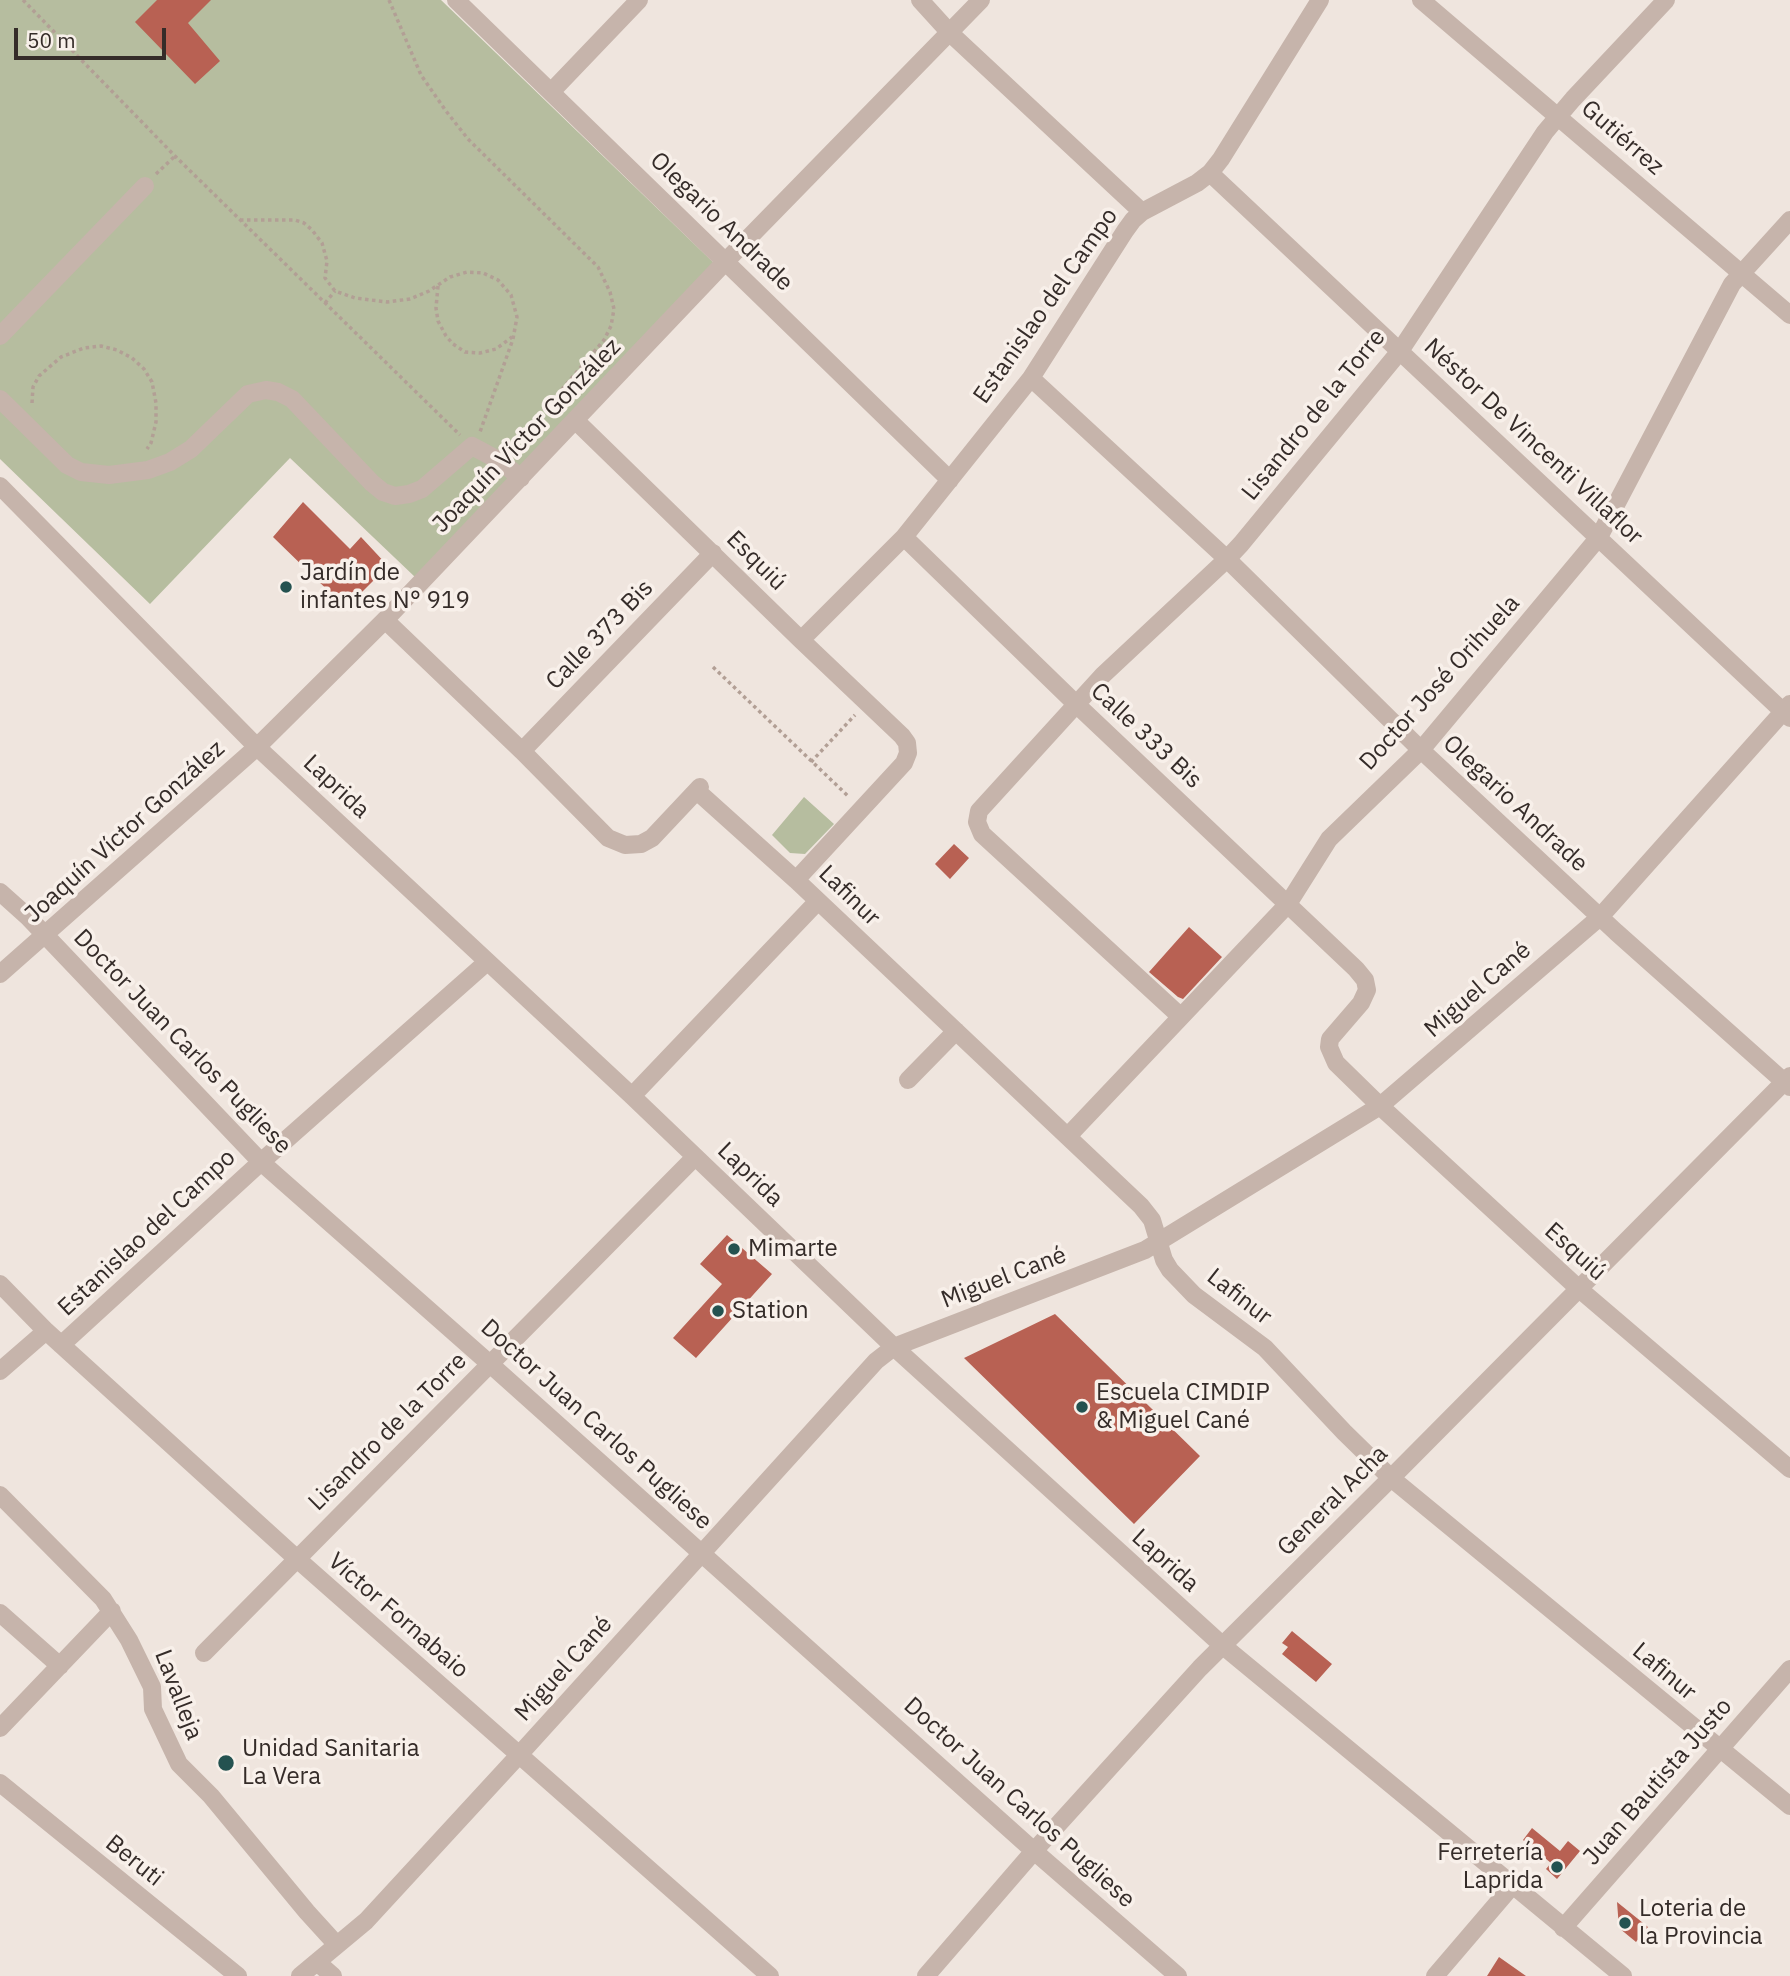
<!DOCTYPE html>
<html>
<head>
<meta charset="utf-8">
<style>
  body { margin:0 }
  #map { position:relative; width:1790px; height:1976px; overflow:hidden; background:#efe5de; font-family:"IBM Plex Sans",sans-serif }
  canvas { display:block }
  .scale { position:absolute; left:14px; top:28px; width:152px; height:32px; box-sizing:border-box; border:4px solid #352c29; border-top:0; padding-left:9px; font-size:21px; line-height:24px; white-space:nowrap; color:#352c29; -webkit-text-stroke:5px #f8f0ea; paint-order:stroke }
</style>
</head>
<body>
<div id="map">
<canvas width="1790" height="1976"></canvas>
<div class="scale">50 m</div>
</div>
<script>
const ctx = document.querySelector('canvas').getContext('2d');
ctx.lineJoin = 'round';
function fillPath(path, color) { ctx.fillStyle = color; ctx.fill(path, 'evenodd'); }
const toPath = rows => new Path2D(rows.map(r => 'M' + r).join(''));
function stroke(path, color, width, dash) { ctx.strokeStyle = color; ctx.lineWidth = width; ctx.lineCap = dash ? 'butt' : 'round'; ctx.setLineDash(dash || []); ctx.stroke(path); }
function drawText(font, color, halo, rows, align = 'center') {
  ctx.font = font + ' "IBM Plex Sans",sans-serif'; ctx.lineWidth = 7; ctx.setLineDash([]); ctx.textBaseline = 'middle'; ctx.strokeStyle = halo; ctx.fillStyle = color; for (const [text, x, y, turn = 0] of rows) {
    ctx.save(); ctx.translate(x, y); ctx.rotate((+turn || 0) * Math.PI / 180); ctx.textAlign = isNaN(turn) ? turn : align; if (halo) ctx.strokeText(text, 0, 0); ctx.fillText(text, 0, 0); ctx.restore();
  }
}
fillPath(toPath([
  [0,0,441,0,715,264,415,577,290,458,150,604,0,459],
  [804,797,834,824,805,854,790,853,772,835]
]), '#b6bd9f');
fillPath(toPath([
  [157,0,211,0,188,23,220,61,195,84,135,22],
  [303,502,350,549,361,537,388,566,346,608,273,537],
  [954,844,969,858,950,879,935,864],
  [1189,927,1222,957,1183,999,1178,997,1149,972],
  [727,1235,772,1274,696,1358,673,1338,722,1284,700,1264],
  [1055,1314,1200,1456,1134,1524,964,1358],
  [1292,1631,1332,1664,1316,1682,1282,1654,1288,1647,1282,1643],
  [1532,1828,1560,1851,1568,1841,1580,1851,1557,1879,1546,1869,1551,1863,1523,1840],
  [1617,1902,1648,1927,1636,1942,1619,1928],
  [1499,1957,1526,1976,1487,1976]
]), '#b86153');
stroke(toPath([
  [23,0,175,156,460,435],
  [389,0,421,75,446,111,468,139,598,267,610,292,614,309,611,326,604,340,511,449],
  [156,174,175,156],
  [240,220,295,220,304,223,312,230,322,243,327,261,325,278,335,291,355,298,387,302,410,299,429,291,450,277,467,272,483,273,498,280,511,295,517,317,513,339,480,432],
  [438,286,436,308,438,321,446,336,453,344,465,352,480,353,496,349,512,337],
  [325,303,335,291],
  [32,403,33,387,39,376,61,357,84,348,101,346,117,350,132,358,144,369,152,382,156,403,156,422,151,443,147,449],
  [713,667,848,796],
  [811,762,855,715]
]), '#b29f95', 3.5, [3.5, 3.5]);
stroke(toPath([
  [456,0,950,480],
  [920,0,950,33,1142,212],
  [1421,0,1790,315],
  [551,92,639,0],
  [1210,173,1790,718],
  [0,336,145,186],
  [1031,378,1227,559,1421,750,1616,932,1790,1087],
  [0,399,67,465,81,472,109,475,148,470,170,462,191,449,248,394,266,390,278,392,292,399,372,483,383,492,395,496,409,494,422,489,472,446,500,461,521,478],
  [576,421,801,640,902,736,907,743,908,753,904,763,796,880],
  [0,486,257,747,632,1096,894,1347,1222,1645,1623,1976],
  [904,537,1076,704,1356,969,1365,980,1367,990,1361,1003,1330,1039,1329,1047,1336,1063,1380,1106,1578,1288,1790,1469],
  [385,620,522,751,608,838,625,845,641,844,652,838,700,787],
  [801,640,904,537,1031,378,1125,231,1133,220,1142,212,1197,183,1210,173,1221,159,1320,0],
  [522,751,713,553],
  [697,791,796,880,1141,1206,1152,1220,1164,1260,1170,1270,1194,1295,1265,1348,1344,1432,1391,1478,1790,1806],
  [0,892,28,917,261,1162,490,1364,1034,1851,1178,1976],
  [0,974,257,747,385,620,726,261,981,0],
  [1180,1016,982,834,977,822,979,811,1103,675,1227,559,1241,544,1400,351,1545,132,1573,99,1666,0],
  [908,1080,956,1031],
  [632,1096,818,901],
  [1068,1136,1288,904,1329,839,1421,750,1599,537,1732,284,1790,220],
  [0,1284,46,1331,296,1558,770,1976],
  [61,1345,261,1162,487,962],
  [0,1371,46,1331],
  [0,1495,103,1599,129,1640,152,1687,153,1709,179,1764,211,1796,307,1912,337,1945],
  [0,1613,60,1666],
  [204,1653,695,1157],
  [0,1728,112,1611],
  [0,1783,238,1976],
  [1563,1928,1790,1669],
  [317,1962,333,1976],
  [300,1976,366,1921,519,1755,876,1361,894,1347,1145,1250,1380,1106,1600,917,1790,704],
  [926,1976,1034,1851,1200,1668,1391,1478,1790,1076],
  [1435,1976,1512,1886]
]), '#c6b4ab', 18);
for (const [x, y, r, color] of [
  [286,587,7,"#245250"],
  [734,1249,7,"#245250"],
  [718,1311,7,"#245250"],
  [1082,1407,7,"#245250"],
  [226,1763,9,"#245250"],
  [1557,1867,7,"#245250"],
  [1625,1923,7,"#245250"]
]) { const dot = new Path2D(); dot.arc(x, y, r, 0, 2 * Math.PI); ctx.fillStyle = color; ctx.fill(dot); stroke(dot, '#f8f0ea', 2.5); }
drawText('24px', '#352c29', '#f8f0ea', [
  ["Gutiérrez",1622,138,41],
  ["Olegario Andrade",721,222,44],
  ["Estanislao del Campo",1046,306,-55],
  ["Lisandro de la Torre",1314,415,-51],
  ["Joaquín Víctor González",527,436,-46],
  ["Néstor De Vincenti Villaflor",1533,442,43],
  ["Esquiú",756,561,45],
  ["Calle 373 Bis",600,635,-46],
  ["Doctor José Orihuela",1440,683,-48],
  ["Calle 333 Bis",1146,736,43],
  ["Laprida",336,787,43],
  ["Olegario Andrade",1515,804,43],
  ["Joaquín Víctor González",125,832,-42],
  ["Lafinur",849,896,44],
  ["Miguel Cané",1478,990,-41],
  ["Doctor Juan Carlos Pugliese",182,1042,46],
  ["Laprida",750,1175,44],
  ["Estanislao del Campo",147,1233,-43],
  ["Esquiú",1575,1252,42],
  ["Miguel Cané",1004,1278,-21],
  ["Lafinur",1239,1297,38],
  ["Doctor Juan Carlos Pugliese",596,1425,42],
  ["Lisandro de la Torre",388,1432,-45],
  ["General Acha",1333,1501,-45],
  ["Laprida",1165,1561,42],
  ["Víctor Fornabaio",398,1616,41],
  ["Miguel Cané",564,1669,-48],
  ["Lafinur",1664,1672,40],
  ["Lavalleja",178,1695,69],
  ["Juan Bautista Justo",1658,1782,-49],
  ["Doctor Juan Carlos Pugliese",1019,1803,42],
  ["Beruti",134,1861,39]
]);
drawText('24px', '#352c29', '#f8f0ea', [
  ["Jardín de",300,573],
  ["infantes N° 919",300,601],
  ["Mimarte",748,1249],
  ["Station",732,1311],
  ["Escuela CIMDIP",1096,1393],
  ["& Miguel Cané",1096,1421],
  ["Unidad Sanitaria",242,1749],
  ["La Vera",242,1777],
  ["Ferretería",1543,1853,"right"],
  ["Laprida",1543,1881,"right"],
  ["Loteria de",1639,1909],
  ["la Provincia",1639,1937]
], 'left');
</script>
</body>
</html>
